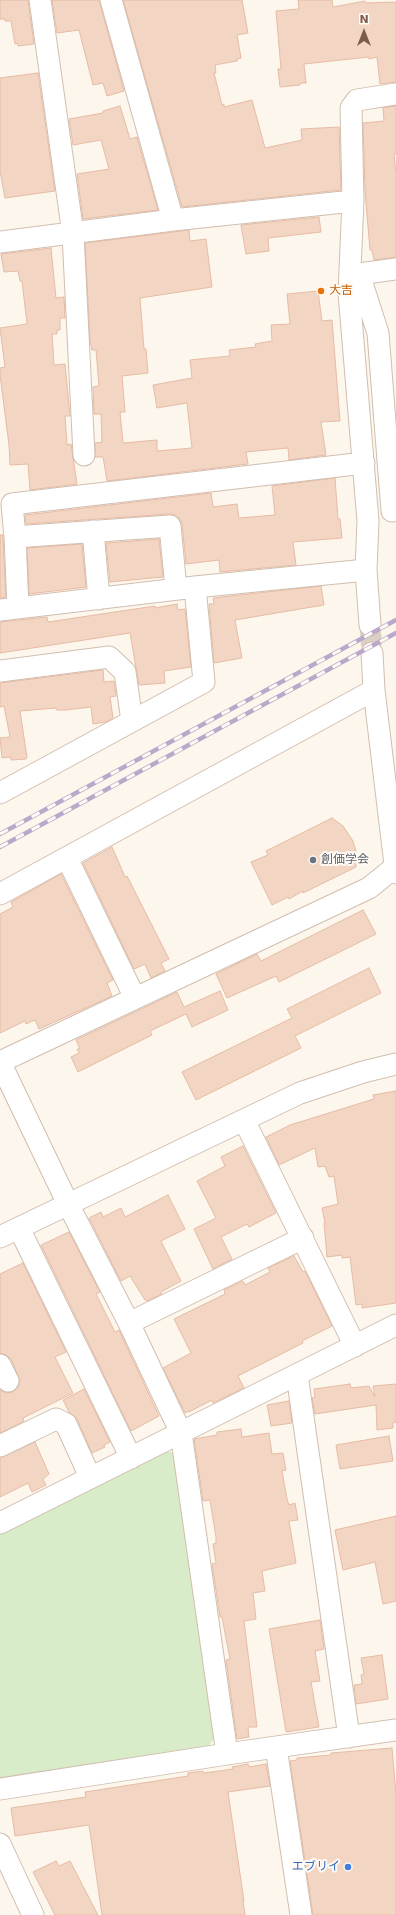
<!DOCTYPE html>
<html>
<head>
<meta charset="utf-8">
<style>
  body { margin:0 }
  #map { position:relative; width:396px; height:1915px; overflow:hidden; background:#fdf6ec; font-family:"DejaVu Sans",sans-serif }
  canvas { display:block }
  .north { position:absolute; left:344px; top:12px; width:40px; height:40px; -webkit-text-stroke:3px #fffaf3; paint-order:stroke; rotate:0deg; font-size:11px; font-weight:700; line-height:16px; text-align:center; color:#7a5c4d }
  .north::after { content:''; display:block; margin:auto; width:14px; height:18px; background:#7a5c4d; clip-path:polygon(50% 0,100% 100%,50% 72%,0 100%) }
</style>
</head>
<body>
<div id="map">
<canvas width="396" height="1915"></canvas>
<div class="north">N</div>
</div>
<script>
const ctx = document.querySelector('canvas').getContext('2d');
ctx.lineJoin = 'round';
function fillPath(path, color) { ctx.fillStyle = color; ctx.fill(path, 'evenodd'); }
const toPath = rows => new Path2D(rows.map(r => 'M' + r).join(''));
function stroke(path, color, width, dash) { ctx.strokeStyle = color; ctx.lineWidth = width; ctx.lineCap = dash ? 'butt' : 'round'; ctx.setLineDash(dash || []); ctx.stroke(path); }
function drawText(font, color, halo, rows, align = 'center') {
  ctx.font = font + ' "DejaVu Sans","Noto Sans JP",sans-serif'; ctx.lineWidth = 4; ctx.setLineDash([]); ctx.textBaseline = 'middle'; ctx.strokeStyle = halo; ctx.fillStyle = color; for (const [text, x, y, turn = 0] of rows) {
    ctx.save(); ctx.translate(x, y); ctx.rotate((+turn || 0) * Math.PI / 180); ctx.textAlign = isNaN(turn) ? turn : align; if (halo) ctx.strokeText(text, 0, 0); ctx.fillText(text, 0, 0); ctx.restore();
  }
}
fillPath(toPath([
  [167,1451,174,1453,214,1738,207,1749,0,1778,0,1532]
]), '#d8ecc9');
const building = toPath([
  [0,0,28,0,34,44,18,46,17,43,15,44,11,21,5,21,5,19,0,19,0,0],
  [52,0,99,0,124,91,107,96,103,83,93,85,79,30,57,33,52,0],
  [123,0,242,0,248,33,237,35,241,58,237,59,237,61,215,65,216,73,214,73,222,105,224,104,224,107,252,100,265,148,302,140,301,129,339,127,341,190,182,207,123,0],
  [298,0,332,0,333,7,365,1,366,3,396,2,396,82,380,84,377,57,369,59,369,57,304,64,306,83,300,83,300,85,280,87,278,69,281,69,276,11,299,9,298,0],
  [38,73,55,191,5,198,0,171,0,78,38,73],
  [120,106,130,139,137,137,158,210,83,219,77,174,109,169,101,140,73,145,69,119,103,113,103,111,120,106],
  [396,106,396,154,394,154,396,174,396,257,374,260,372,250,370,250,365,191,363,123,384,121,383,108,396,106],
  [319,217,321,232,268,238,269,251,246,254,241,225,319,217],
  [189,230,190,241,206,239,212,287,140,298,144,349,146,349,148,373,122,376,125,412,120,412,123,443,157,440,157,451,192,448,187,403,157,408,153,385,192,378,190,360,230,356,229,350,256,347,255,344,272,341,271,325,290,324,287,294,318,291,322,321,332,320,340,421,321,422,326,455,289,460,288,448,246,452,248,464,107,481,103,457,95,457,95,443,102,442,101,414,94,414,93,387,99,386,96,350,92,350,90,341,85,243,189,230],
  [51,248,56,298,64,297,65,318,60,318,60,330,57,330,57,334,52,334,54,365,65,364,70,416,65,416,67,445,71,444,77,484,30,490,28,464,10,465,9,445,0,375,0,368,5,367,0,328,27,324,22,281,20,281,18,271,4,272,1,254,51,248],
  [335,478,338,519,340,519,342,538,293,542,296,565,220,572,219,560,186,564,182,524,180,519,175,515,170,514,26,524,25,515,211,493,213,507,237,504,239,518,275,515,272,486,335,478],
  [0,535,3,535,3,538,6,597,0,598,0,535],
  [159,539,163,577,110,582,106,543,159,539],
  [82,544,86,587,29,594,27,548,82,544],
  [321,586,324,605,235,620,242,658,214,663,209,604,214,604,213,598,321,586],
  [177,604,178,610,185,609,191,667,164,671,165,683,139,685,130,633,0,653,0,622,47,617,48,622,155,606,155,608,177,604],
  [103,670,104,682,114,681,116,696,110,697,113,718,106,722,93,724,91,707,66,710,57,710,56,708,20,711,27,757,26,759,11,760,11,757,2,758,0,738,10,737,4,706,0,707,0,683,103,670],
  [332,818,343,826,353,841,357,855,356,867,303,893,303,891,289,899,288,897,272,905,251,862,268,855,266,851,332,818],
  [112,847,125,877,127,876,169,959,161,963,165,971,151,978,145,964,134,969,83,863,112,847],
  [61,874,113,980,107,983,112,996,39,1029,35,1020,26,1024,25,1021,0,1033,0,914,13,907,11,902,61,874],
  [363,910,376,934,279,982,276,976,227,998,216,974,257,954,261,961,363,910],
  [369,968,381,993,295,1036,301,1048,196,1100,182,1072,292,1018,287,1009,369,968],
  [220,991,228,1010,192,1027,186,1014,150,1031,152,1035,78,1072,71,1057,79,1053,77,1049,80,1049,76,1040,177,992,184,1007,220,991],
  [396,1091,396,1303,362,1308,362,1304,356,1305,350,1257,342,1258,342,1255,327,1257,324,1223,325,1223,322,1208,338,1204,334,1176,329,1177,325,1166,318,1167,315,1148,279,1165,266,1137,290,1125,374,1099,373,1095,396,1091],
  [243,1146,276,1213,249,1227,247,1224,221,1237,232,1259,213,1269,194,1229,216,1218,197,1181,225,1166,221,1157,243,1146],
  [168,1195,185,1229,161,1241,181,1281,161,1292,162,1294,147,1301,145,1300,130,1276,121,1281,89,1218,101,1212,103,1217,121,1208,125,1217,168,1195],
  [69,1232,100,1292,96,1294,115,1332,119,1330,159,1416,131,1431,41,1245,69,1232],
  [294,1256,303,1272,305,1271,332,1326,302,1341,303,1343,238,1376,244,1388,213,1403,212,1400,189,1412,189,1411,185,1413,163,1368,191,1353,174,1319,225,1294,224,1290,243,1281,245,1285,270,1272,268,1268,294,1256],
  [23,1263,66,1352,55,1357,73,1393,23,1418,24,1421,0,1433,0,1390,7,1393,13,1392,18,1387,20,1381,11,1359,6,1355,0,1353,0,1274,23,1263],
  [350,1384,351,1388,369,1386,375,1397,373,1386,396,1384,396,1422,393,1423,393,1428,377,1430,376,1405,315,1414,312,1398,315,1397,314,1389,350,1384],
  [84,1389,110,1442,104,1445,105,1447,92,1453,77,1419,69,1412,63,1400,84,1389],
  [289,1401,292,1423,271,1426,267,1405,289,1401],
  [241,1429,242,1437,269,1433,272,1454,283,1453,286,1470,282,1471,287,1499,289,1505,295,1503,298,1520,289,1521,296,1563,262,1571,265,1591,253,1593,256,1619,244,1621,257,1727,248,1727,249,1737,237,1739,226,1660,230,1659,222,1617,220,1617,212,1564,216,1563,213,1544,216,1543,216,1537,210,1500,203,1501,194,1439,217,1435,217,1432,241,1429],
  [389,1436,393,1461,340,1469,336,1445,389,1436],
  [35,1442,49,1474,43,1479,46,1485,32,1492,28,1483,0,1497,0,1458,35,1442],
  [396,1516,396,1601,383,1604,375,1562,343,1570,335,1530,396,1516],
  [320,1620,324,1649,315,1651,320,1681,311,1682,319,1727,286,1732,269,1629,320,1620],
  [382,1655,388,1699,356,1704,354,1685,362,1684,361,1675,364,1674,361,1658,382,1655],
  [392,1748,396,1793,396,1915,313,1915,290,1761,297,1760,297,1758,331,1755,331,1753,392,1748],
  [248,1764,249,1767,266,1764,270,1786,228,1792,244,1901,243,1901,245,1915,102,1915,89,1825,15,1836,11,1808,86,1797,85,1792,188,1776,188,1773,203,1771,204,1773,233,1769,232,1767,248,1764],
  [56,1861,59,1866,70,1861,98,1915,55,1915,33,1872,56,1861]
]);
fillPath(building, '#f3d5c3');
stroke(building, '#e6bba3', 1);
stroke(toPath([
  [370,625,372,653]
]), '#dcd0c4', 21, [21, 10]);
const minor = toPath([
  [40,0,73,234,84,455],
  [111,0,173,220],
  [0,242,173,220,353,201],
  [350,272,359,274,396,269],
  [359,274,378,333,392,511],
  [93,531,99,599],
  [15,537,12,504,364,463],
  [18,608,15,537,170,526,176,589],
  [0,610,195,587,366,570],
  [370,625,366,570,368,521,349,293,353,201,351,108,357,100,396,94],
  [372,653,374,690,396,873],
  [0,671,109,657,125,672,132,721],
  [0,793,204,682,195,587],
  [67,858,135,998],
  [0,894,374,690],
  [0,1062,68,1204,129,1323,181,1433,227,1754],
  [0,1062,369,888,395,867],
  [244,1120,355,1346],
  [19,1228,131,1458],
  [0,1237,300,1093,363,1072,396,1064],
  [129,1323,303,1238],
  [0,1365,8,1381],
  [297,1375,349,1737],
  [0,1446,56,1419,66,1424,90,1477],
  [0,1523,396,1325],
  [276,1747,301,1915],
  [0,1789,227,1754,396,1730],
  [0,1844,33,1915]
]);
stroke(minor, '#d1beb0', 23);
stroke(minor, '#fff', 21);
const rail = toPath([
  [0,834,396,620],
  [0,847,396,633]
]);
stroke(rail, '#b9a8c9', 4.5);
stroke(rail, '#fffaf3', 3, [9]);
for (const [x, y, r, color] of [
  [321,291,4,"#e8710a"],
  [313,860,4,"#6b7280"],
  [348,1867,4,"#3f7fe0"]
]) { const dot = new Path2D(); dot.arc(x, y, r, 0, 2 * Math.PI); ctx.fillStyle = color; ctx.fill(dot); stroke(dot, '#fffaf3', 1.5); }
drawText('12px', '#c56008', '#fffaf3', [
  ["大吉",329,291]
], 'left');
drawText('12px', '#5b616d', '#fffaf3', [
  ["創価学会",321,860]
], 'left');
drawText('12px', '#366cbe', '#fffaf3', [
  ["エブリイ",340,1867]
], 'right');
</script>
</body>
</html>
